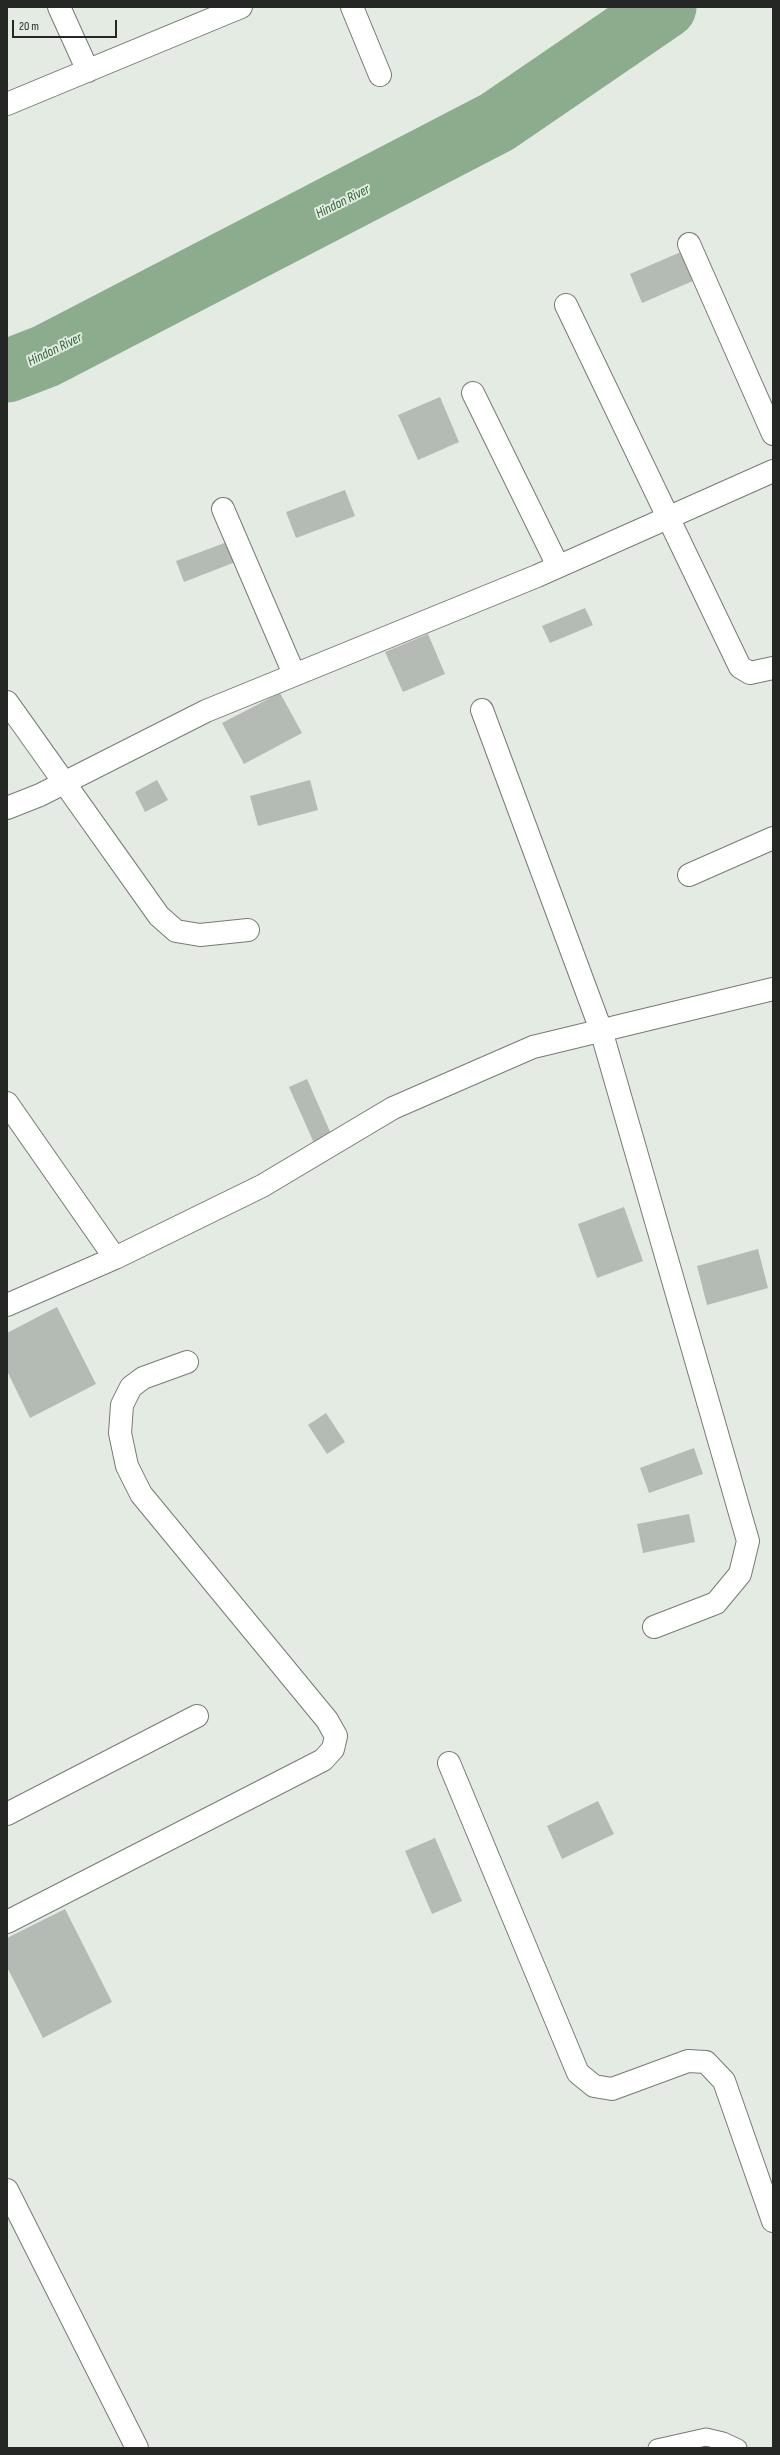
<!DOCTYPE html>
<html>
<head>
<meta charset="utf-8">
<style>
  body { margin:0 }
  #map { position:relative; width:780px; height:2455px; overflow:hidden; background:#e3ebe3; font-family:"Sofia Sans Condensed",sans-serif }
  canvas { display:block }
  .frame { position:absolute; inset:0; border:8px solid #252725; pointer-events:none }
  .scale { position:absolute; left:12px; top:20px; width:105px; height:18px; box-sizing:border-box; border:2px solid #252725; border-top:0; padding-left:5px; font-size:12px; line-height:14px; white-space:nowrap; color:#252725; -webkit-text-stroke:3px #e3ebe3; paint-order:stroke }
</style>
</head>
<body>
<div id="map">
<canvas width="780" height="2455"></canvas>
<div class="frame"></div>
<div class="scale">20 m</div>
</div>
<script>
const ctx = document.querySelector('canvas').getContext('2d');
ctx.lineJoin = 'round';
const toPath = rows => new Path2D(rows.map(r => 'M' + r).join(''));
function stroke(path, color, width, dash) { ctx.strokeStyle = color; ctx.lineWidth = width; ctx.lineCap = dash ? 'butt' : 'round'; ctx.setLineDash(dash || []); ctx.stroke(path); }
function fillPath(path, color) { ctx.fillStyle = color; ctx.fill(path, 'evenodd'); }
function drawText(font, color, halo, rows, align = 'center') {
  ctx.font = font + ' "Sofia Sans Condensed",sans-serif'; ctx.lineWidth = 4; ctx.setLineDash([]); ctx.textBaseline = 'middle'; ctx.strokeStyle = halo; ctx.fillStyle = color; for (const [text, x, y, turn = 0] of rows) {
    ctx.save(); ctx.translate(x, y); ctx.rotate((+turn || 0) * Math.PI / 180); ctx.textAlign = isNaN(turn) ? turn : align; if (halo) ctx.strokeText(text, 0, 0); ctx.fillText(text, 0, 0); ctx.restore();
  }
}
stroke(toPath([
  [7,371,46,356,497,122,665,7]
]), '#8bad8d', 63);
fillPath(toPath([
  [683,251,695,280,642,303,630,274],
  [440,397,459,442,418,460,398,415],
  [345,490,355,516,296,538,286,512],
  [230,541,238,561,184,582,176,561],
  [585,608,593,625,550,643,542,626],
  [428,634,445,674,403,692,385,652],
  [280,693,302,733,244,764,222,723],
  [157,780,168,800,145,812,135,792],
  [310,780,318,810,258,826,250,796],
  [307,1079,332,1136,314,1143,289,1087],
  [624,1207,643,1261,597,1278,578,1224],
  [758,1249,768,1288,707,1305,697,1266],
  [57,1307,96,1384,30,1418,7,1371,7,1333],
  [326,1413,345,1442,327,1454,308,1425],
  [694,1448,703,1474,649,1493,640,1468],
  [689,1514,695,1542,643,1553,637,1524],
  [598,1801,614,1834,562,1859,547,1826],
  [435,1838,462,1901,432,1914,405,1851],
  [65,1909,112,2002,43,2038,7,1967,7,1938]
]), '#b3bbb4');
const service = toPath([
  [657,2448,706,2437,723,2441,738,2448]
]);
const minor = toPath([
  [59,7,88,71],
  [352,7,380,75],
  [7,104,241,7],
  [689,244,773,434],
  [566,305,740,667,750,673,773,668],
  [473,393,558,566],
  [223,509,294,674],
  [7,702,159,916,176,931,200,935,248,930],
  [482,710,601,1030,748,1541,740,1574,716,1603,654,1627],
  [7,808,40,795,206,711,537,576,773,471],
  [689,875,773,838],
  [7,1103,115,1258],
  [7,1305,115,1258,262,1186,393,1108,533,1047,773,989],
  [449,1763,578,2073,594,2086,612,2089,688,2061,706,2062,724,2081,773,2221],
  [7,1814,197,1716],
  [7,1922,323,1760,333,1749,336,1736,327,1720,141,1494,127,1466,120,1433,122,1405,131,1387,143,1378,187,1362],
  [7,2190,137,2448]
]);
stroke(service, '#757b75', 19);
stroke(minor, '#757b75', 24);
stroke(service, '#fff', 17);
stroke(minor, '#fff', 22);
drawText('italic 14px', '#306337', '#e3ebe3', [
  ["Hindon River",343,202,-27],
  ["Hindon River",55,350,-26]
]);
</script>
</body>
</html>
